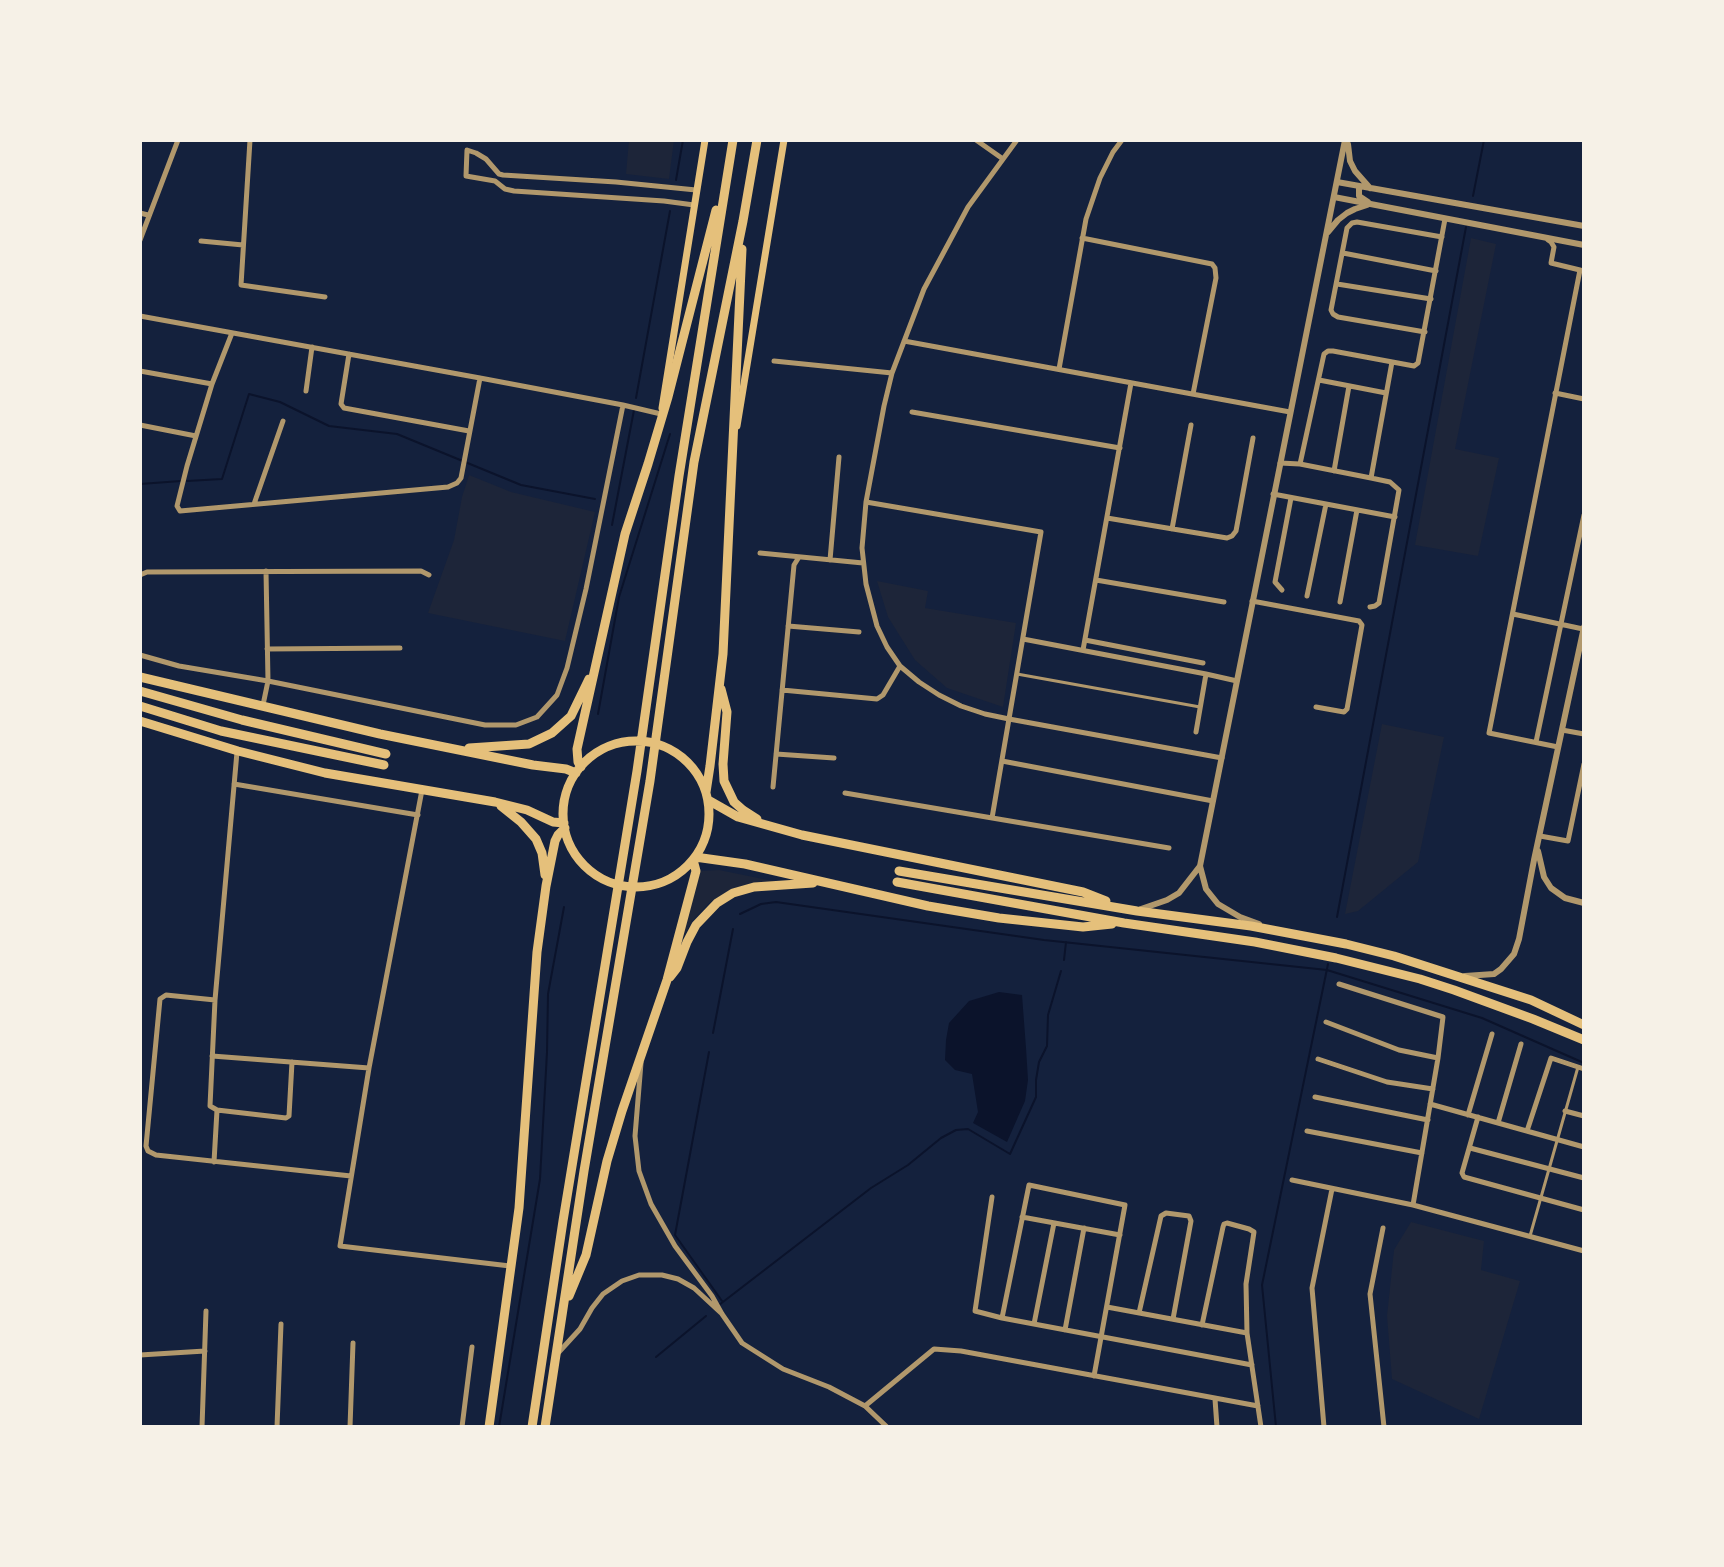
<!DOCTYPE html>
<html>
<head>
<meta charset="utf-8">
<style>
  body { margin:0 }
  #map { position:relative; width:1724px; height:1567px; overflow:hidden; background:#14213d; font-family:"Noto Sans",sans-serif }
  canvas { display:block }
  .frame { position:absolute; inset:0; border:142px solid #f6f1e7; pointer-events:none }
</style>
</head>
<body>
<div id="map">
<canvas width="1724" height="1567"></canvas>
<div class="frame"></div>
</div>
<script>
const ctx = document.querySelector('canvas').getContext('2d');
ctx.lineJoin = 'round';
function fillPath(path, color) { ctx.fillStyle = color; ctx.fill(path, 'evenodd'); }
const toPath = rows => new Path2D(rows.map(r => 'M' + r).join(''));
function stroke(path, color, width, dash) { ctx.strokeStyle = color; ctx.lineWidth = width; ctx.lineCap = dash ? 'butt' : 'round'; ctx.setLineDash(dash || []); ctx.stroke(path); }
fillPath(toPath([
  [629,140,674,140,669,179,626,174],
  [1471,238,1496,244,1455,449,1499,458,1478,556,1415,545],
  [469,475,511,492,595,512,565,641,428,613,454,540,462,497],
  [877,581,928,591,925,608,1016,623,1003,707,947,688,915,660,888,617],
  [1382,724,1444,737,1418,862,1358,911,1345,914],
  [719,870,778,882,751,883,732,889,709,903,693,920,680,942,700,871],
  [1411,1222,1484,1241,1481,1270,1520,1281,1479,1419,1392,1379,1387,1316,1394,1250]
]), '#1d2539');
fillPath(toPath([
  [999,992,1022,995,1026,1048,1028,1080,1025,1101,1007,1142,973,1123,978,1112,972,1074,955,1070,945,1060,946,1040,949,1023,969,1001]
]), '#0b132b');
stroke(toPath([
  [676,180,683,140],
  [1473,196,1484,140],
  [636,398,670,211],
  [187,481,222,479,249,394,280,402,329,426,397,434,521,485,595,499],
  [140,484,181,481],
  [612,525,634,410],
  [598,714,619,597,670,434],
  [740,914,761,904,776,902,1044,940,1327,970,1482,1018,1584,1063],
  [1337,917,1466,227],
  [1064,960,1066,942],
  [713,1033,733,929],
  [709,1052,675,1235,722,1301],
  [719,1305,871,1188,908,1165,941,1138,956,1130,968,1129,1010,1154,1036,1097,1036,1080,1039,1062,1047,1046,1048,1015,1061,971],
  [656,1357,706,1316],
  [499,1427,540,1179,547,1052,548,994,564,907],
  [1276,1427,1262,1285,1328,964]
]), '#0b132b', 2);
stroke(toPath([
  [1017,674,1200,707],
  [1530,1236,1578,1067]
]), '#b1986c', 3);
stroke(toPath([
  [250,140,241,285,325,297],
  [976,140,1003,159],
  [1017,140,968,207,924,289,892,373,884,406,866,502,862,548,866,584,877,626,887,647,900,666,919,682,939,695,961,706,985,714,1009,719,1222,758],
  [694,205,664,201,514,191,505,189,495,181,466,176,467,150,476,153,486,159,499,174,503,175,616,182,696,190],
  [140,213,148,215],
  [1082,238,1212,264,1215,268,1216,278,1193,394],
  [140,240,178,140],
  [1548,240,1551,242,1554,247,1551,263,1584,271],
  [201,241,243,245],
  [1343,253,1436,271],
  [1337,284,1431,299],
  [140,316,480,378,623,405,661,414],
  [1425,332,1338,317,1333,314,1331,310,1347,228,1352,223,1357,222,1442,237],
  [232,333,212,384,187,466,177,506,180,511,448,487,457,483,461,478,480,378],
  [904,341,1290,412],
  [349,354,341,404,344,408,469,431],
  [774,361,892,373],
  [1059,369,1086,219,1100,178,1113,152,1122,140],
  [140,371,212,384],
  [1319,380,1386,393],
  [306,391,312,347],
  [1555,393,1584,399],
  [912,412,1120,448],
  [140,425,196,436],
  [1280,463,1300,464,1371,478,1390,482,1399,490,1379,603,1375,606,1370,607],
  [1300,464,1324,354,1328,351,1333,351,1414,366,1418,363,1445,219],
  [1334,471,1349,386],
  [1371,478,1392,362],
  [1273,494,1395,517],
  [866,502,1041,532,992,818],
  [254,504,283,421],
  [1107,518,1227,538,1232,536,1236,531,1253,438],
  [1172,529,1191,425],
  [760,553,863,563],
  [830,560,839,457],
  [140,575,147,572,421,571,429,575],
  [1096,580,1224,602],
  [1282,590,1275,582,1291,498],
  [1307,596,1326,504],
  [1252,601,1359,621,1362,625,1347,709,1344,712,1316,707],
  [1340,602,1357,510],
  [1513,614,1583,629],
  [788,626,859,632],
  [1023,639,1206,674,1237,681],
  [1085,640,1203,663],
  [267,649,400,648],
  [1083,650,1131,383],
  [140,655,179,666,268,681,485,725,516,725,537,717,557,695,567,668,586,589,623,405],
  [782,690,877,699,883,695,900,666],
  [263,705,268,681,266,571],
  [1562,730,1584,734],
  [1196,732,1206,674],
  [1536,742,1584,515],
  [1558,747,1489,733,1580,270],
  [237,752,215,1000,210,1106,217,1110,286,1118,289,1116,292,1062],
  [776,754,834,758],
  [1002,761,1213,801],
  [234,784,418,815],
  [773,787,794,565,799,557],
  [422,790,369,1068,340,1246,510,1266],
  [845,793,1169,848],
  [1540,836,1568,841,1584,764],
  [1339,984,1443,1017,1438,1058,1413,1205],
  [215,1000,166,995,160,999,146,1146,148,1151,156,1155,351,1176],
  [1326,1022,1399,1050,1438,1058],
  [212,1056,369,1068],
  [1318,1059,1387,1082,1433,1089],
  [641,1063,635,1136,639,1171,651,1204,675,1246,712,1296,722,1314,742,1343,783,1369,829,1387,865,1406,887,1427],
  [1315,1097,1428,1120],
  [1430,1104,1584,1147],
  [1565,1111,1584,1116],
  [1468,1115,1492,1034],
  [1478,1117,1462,1173,1464,1177,1584,1210],
  [1498,1123,1521,1044],
  [1307,1131,1422,1153],
  [1527,1131,1551,1058,1584,1069],
  [1470,1148,1584,1178],
  [214,1162,217,1110],
  [1292,1180,1413,1205,1584,1251],
  [992,1197,975,1311,1002,1318,1252,1365],
  [1022,1217,1120,1235],
  [1383,1228,1370,1294,1384,1427],
  [1107,1307,1247,1333],
  [1139,1313,1161,1216,1166,1213,1189,1216,1191,1221,1173,1319],
  [1002,1318,1029,1185,1125,1205,1094,1376],
  [1034,1324,1054,1223],
  [1202,1325,1223,1227,1224,1224,1227,1223,1249,1229,1254,1232,1246,1284,1247,1333,1261,1427],
  [1065,1330,1084,1228],
  [559,1352,580,1329,592,1308,603,1294,622,1281,639,1275,662,1275,678,1279,694,1288,721,1313],
  [140,1355,205,1351],
  [1215,1399,1217,1427],
  [865,1406,934,1349,961,1351,1258,1406],
  [202,1427,206,1311],
  [277,1427,281,1324],
  [350,1427,353,1343],
  [462,1427,472,1347],
  [1324,1427,1312,1288,1332,1189]
]), '#b1986c', 5);
stroke(toPath([
  [1348,144,1350,161,1355,171,1370,188],
  [1337,182,1584,226],
  [1359,186,1359,196,1368,202],
  [1334,197,1584,245],
  [1328,232,1338,220,1347,213,1355,209,1367,205],
  [1538,851,1544,877,1551,888,1565,898,1584,903],
  [1200,866,1206,889,1218,904,1240,917,1259,924],
  [1141,909,1167,900,1179,893,1200,866,1345,140],
  [1465,976,1494,974,1501,969,1514,954,1519,939,1534,860,1584,627]
]), '#b1986c', 6);
stroke(toPath([
  [662,408,705,140],
  [737,426,784,140]
]), '#e5c07b', 7);
stroke(toPath([
  [140,677,380,734,533,765,566,769,576,773],
  [721,689,727,712,723,764,724,781,734,802,743,810,757,819],
  [140,691,242,720,386,754],
  [140,706,221,731,384,765],
  [140,721,238,751,325,773,495,802,527,810,553,822,564,823],
  '563 814a73 73 0 1 1 146 0a73 73 0 1 1-146 0Z',
  [469,748,529,744,552,733,571,716,589,679],
  [581,767,578,762,577,749,625,534,648,464,668,397,716,210],
  [706,792,710,766,723,654,742,249],
  [708,800,738,817,802,835,1083,892,1106,901],
  [501,806,521,822,536,839,542,853,545,875],
  [695,857,745,864,928,906,999,918,1083,927,1112,924],
  [899,871,1137,911,1251,926,1346,944,1394,956,1531,1000,1584,1025],
  [897,882,1124,923,1255,942,1336,958,1420,979,1454,990,1533,1019,1584,1040],
  [670,977,677,968,687,942,696,925,717,903,733,893,754,887,813,883],
  [569,1296,586,1255,607,1161,622,1111,667,980,696,871,693,860],
  [489,1427,519,1208,537,952,546,886,555,841,558,835,565,828],
  [532,1427,563,1221,637,771,679,476,733,140],
  [545,1427,584,1171,650,781,694,462,743,221,757,140]
]), '#e5c07b', 9);
</script>
</body>
</html>
